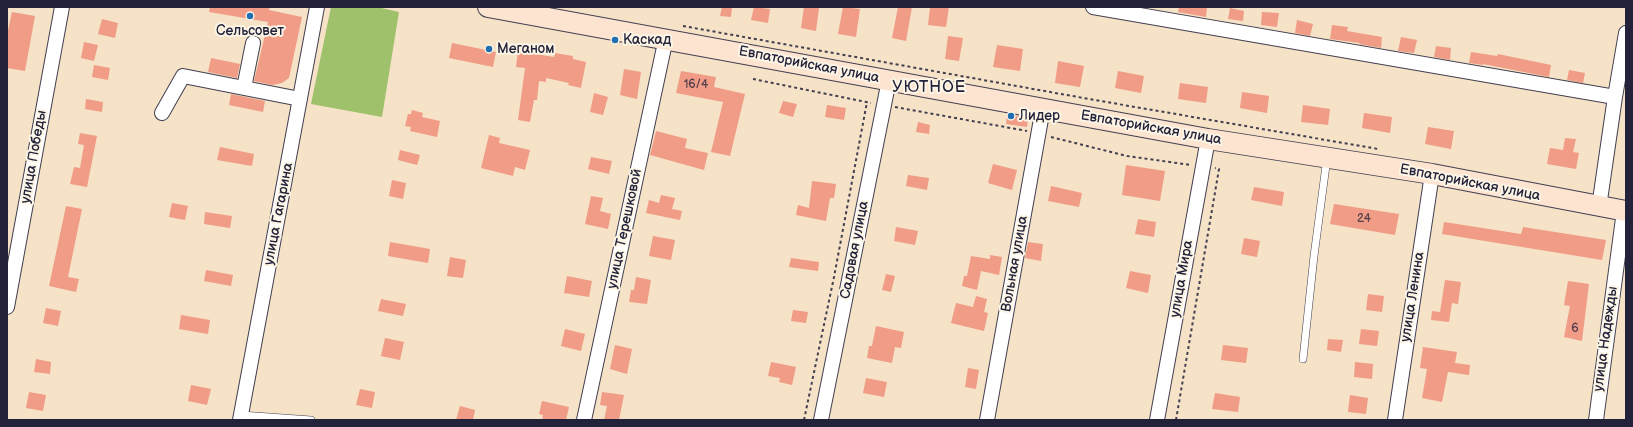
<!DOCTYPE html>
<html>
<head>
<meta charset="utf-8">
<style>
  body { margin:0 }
  #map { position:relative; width:1633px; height:427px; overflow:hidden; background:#f5e2c7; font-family:"Balsamiq Sans",sans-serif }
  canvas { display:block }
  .frame { position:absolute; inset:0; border:8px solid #22223b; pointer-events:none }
</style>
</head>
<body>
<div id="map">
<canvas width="1633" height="427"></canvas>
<div class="frame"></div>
</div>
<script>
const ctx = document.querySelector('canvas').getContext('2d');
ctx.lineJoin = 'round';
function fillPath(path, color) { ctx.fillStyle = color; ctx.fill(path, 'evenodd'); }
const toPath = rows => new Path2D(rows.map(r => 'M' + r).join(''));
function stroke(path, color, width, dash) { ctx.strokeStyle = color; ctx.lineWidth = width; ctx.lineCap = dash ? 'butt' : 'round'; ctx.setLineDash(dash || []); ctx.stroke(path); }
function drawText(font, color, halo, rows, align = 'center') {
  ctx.font = font + ' "Balsamiq Sans",sans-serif'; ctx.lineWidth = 4; ctx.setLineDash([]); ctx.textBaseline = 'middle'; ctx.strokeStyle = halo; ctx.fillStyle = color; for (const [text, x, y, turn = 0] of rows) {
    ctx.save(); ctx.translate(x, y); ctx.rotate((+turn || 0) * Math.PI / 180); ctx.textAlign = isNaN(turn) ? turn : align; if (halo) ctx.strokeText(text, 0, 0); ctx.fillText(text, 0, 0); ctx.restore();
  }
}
fillPath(toPath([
  [331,7,377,7,399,12,382,117,311,104]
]), '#9fc16b');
fillPath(toPath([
  [210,7,270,7,269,10,302,17,289,78,282,83,272,85,254,81,268,22,209,12],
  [722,7,732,7,731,17,720,16],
  [754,7,770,9,768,23,751,20],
  [804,7,819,8,816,31,801,28],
  [843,7,860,9,856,37,838,34],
  [898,7,912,7,906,41,892,38],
  [930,7,949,7,946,27,928,25],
  [1179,7,1207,7,1206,17,1178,12],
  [1230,8,1244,11,1243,21,1228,19],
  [12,12,35,16,25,71,7,68,7,35],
  [1262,12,1279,13,1277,27,1261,25],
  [102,19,118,23,115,38,98,34],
  [1297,20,1313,24,1310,36,1295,33],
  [1332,25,1348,27,1347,31,1382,37,1381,48,1359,44,1360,43,1330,39],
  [948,36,963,38,959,61,945,59],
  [1401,37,1417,40,1414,53,1398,51],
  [84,42,98,45,94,61,81,58],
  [452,43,496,52,493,67,449,58],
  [997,45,1023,49,1020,71,993,67],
  [1436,46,1451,48,1450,60,1434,57],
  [518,51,554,57,555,53,573,56,573,59,586,62,581,88,568,85,569,83,546,78,546,82,539,81,537,100,534,100,530,122,518,120,525,68,516,67],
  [1471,52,1497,56,1498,54,1551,65,1549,77,1483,64,1483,65,1469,63],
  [211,58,240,64,237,78,208,72],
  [1058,61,1084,66,1080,87,1055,83],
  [94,65,110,68,108,80,92,77],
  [624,69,641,72,637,99,620,95],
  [1569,70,1585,73,1583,83,1567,80],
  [681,71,716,77,714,87,745,94,730,156,711,152,723,102,676,93],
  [1118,71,1144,76,1141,93,1115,88],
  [1180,83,1208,87,1206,103,1178,99],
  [1242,92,1269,96,1267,113,1240,108],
  [594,93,608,97,603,115,590,112],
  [231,94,265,101,263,112,229,105],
  [86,99,103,102,102,112,85,109],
  [783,101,797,104,793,117,779,113],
  [827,105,846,108,844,120,825,117],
  [1303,105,1330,109,1328,125,1301,122],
  [412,110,423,113,422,117,440,121,437,137,410,131,411,127,405,126,408,114,411,114],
  [1364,113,1392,117,1390,133,1362,128],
  [1007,114,1028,118,1027,127,1006,124],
  [918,122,930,125,929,134,916,132],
  [1428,127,1454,131,1451,149,1425,144],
  [656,131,687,139,685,148,708,153,704,170,650,155],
  [80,133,97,136,87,187,70,184,74,167,80,168,84,145,78,144],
  [489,135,500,138,499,143,530,150,525,170,515,167,513,176,481,168],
  [1565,138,1576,139,1573,152,1579,153,1576,169,1547,164,1550,148,1563,150],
  [220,147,254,154,252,166,217,160],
  [400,150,420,155,417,165,398,160],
  [591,157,612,161,609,174,588,169],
  [993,164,1017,170,1012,190,988,183],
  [1126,165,1165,171,1160,201,1122,195],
  [908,175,929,178,927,190,906,186],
  [392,180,406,183,403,199,389,196],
  [812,181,836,184,834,198,830,198,826,221,796,215,798,205,809,208],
  [1051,186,1082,193,1079,207,1048,201],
  [1254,187,1284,192,1282,206,1251,200],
  [661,195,675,198,672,209,682,211,680,220,646,213,649,200,659,203],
  [591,196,603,198,600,211,611,214,608,229,585,224],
  [172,203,188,206,185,220,169,217],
  [1334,204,1399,214,1395,235,1330,224],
  [66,206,82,209,68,277,79,279,76,292,49,286],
  [205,212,232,216,230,228,204,224],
  [1138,219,1156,222,1154,237,1135,234],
  [1444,222,1521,234,1523,227,1606,240,1602,260,1442,234],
  [896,227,918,231,915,245,894,241],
  [653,236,675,240,671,260,649,256],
  [1244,238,1260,241,1257,257,1241,254],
  [390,242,430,249,428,263,388,256],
  [1028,242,1043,244,1041,261,1025,258],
  [990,255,1002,257,999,275,981,271,977,290,962,286,964,276,967,276,971,256,990,259],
  [450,257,466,260,463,278,447,276],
  [791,258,819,262,818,271,789,267],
  [206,270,233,275,231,286,204,281],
  [1130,271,1151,275,1148,293,1126,288],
  [886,274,895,276,891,292,882,290],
  [567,276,592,281,589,297,564,293],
  [636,277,651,280,647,304,629,302,631,290,634,290],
  [1445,280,1461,282,1458,304,1452,303,1449,322,1431,320,1432,311,1440,312],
  [1568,281,1589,284,1582,341,1564,337,1570,306,1564,305],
  [1368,294,1384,296,1382,312,1366,310],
  [976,296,987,299,984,312,988,313,984,331,951,323,956,303,973,307],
  [381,299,406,304,403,316,378,311],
  [46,308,61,311,58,326,43,323],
  [793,310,808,312,806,323,791,321],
  [181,315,210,320,208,334,179,329],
  [876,326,904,332,901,348,895,347,892,363,867,358,869,346,872,346],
  [565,329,585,334,581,351,561,346],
  [1361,329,1379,331,1377,346,1359,344],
  [385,338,404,342,400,360,381,356],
  [1328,339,1343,340,1341,352,1327,350],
  [615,345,632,349,627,374,610,369],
  [1223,345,1248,348,1246,363,1221,360],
  [1423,347,1457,352,1455,363,1470,365,1469,375,1448,372,1442,402,1422,398,1427,369,1420,368],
  [36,359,51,362,50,374,34,372],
  [771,362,796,367,792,385,779,382,780,378,768,376],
  [1355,362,1373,364,1372,379,1354,377],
  [968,368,979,370,976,389,965,387],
  [866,378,887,382,884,397,863,393],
  [191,385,211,389,207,405,188,401],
  [360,389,375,392,372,408,356,405],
  [29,392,46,395,43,411,26,408],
  [602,392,624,395,619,420,604,420,607,406,600,405],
  [1215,393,1240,397,1238,412,1212,409],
  [1350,395,1368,398,1366,414,1348,412],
  [542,401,569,407,566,420,542,420,543,415,539,414],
  [460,406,475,410,473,420,456,420]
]), '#f09c86');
const lane = toPath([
  [1303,359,1314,256,1327,158],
  [241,415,311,420]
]);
const street = toPath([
  [1093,7,1615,97],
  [244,88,253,43],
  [162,113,183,76,300,99],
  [1599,207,1615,97,1626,33],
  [7,307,62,7],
  [240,420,317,7],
  [584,420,666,38],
  [821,420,889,80],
  [987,420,1043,108],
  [1157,420,1208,139],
  [1395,420,1432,174],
  [1596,420,1624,211]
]);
const secondary = toPath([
  [488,7,1208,139,1432,174,1626,211]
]);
stroke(lane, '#423f50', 8);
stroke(street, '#423f50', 16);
stroke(secondary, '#423f50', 22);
stroke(toPath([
  [683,26,1089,99,1378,149],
  [753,79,871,103],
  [895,107,1027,131],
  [1051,137,1127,156,1191,165],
  [804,420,834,277,867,102],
  [1176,420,1219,169,1215,168]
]), '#423f50', 2, [3, 3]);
stroke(lane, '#fff', 7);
stroke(street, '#fff', 14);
stroke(secondary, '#fde4d1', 20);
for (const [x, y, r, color] of [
  [250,16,4,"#1f6fb2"],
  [615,40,4,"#1f6fb2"],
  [489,49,4,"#1f6fb2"],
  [1011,116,4,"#1f6fb2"]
]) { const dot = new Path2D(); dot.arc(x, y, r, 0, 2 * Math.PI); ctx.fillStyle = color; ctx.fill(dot); stroke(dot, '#fcf5e5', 1.5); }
drawText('12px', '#56404e', null, [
  ["16/4",696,85],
  ["24",1364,219],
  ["6",1575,329]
]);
drawText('14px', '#22223b', '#fcf5e5', [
  ["Сельсовет",250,31,"center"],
  ["Каскад",623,40],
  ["Меганом",497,49],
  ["Лидер",1019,116]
], 'left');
drawText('14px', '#22223b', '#fcf5e5', [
  ["Евпаторийская улица",809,65,11],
  ["Евпаторийская улица",1151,128,10],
  ["улица Победы",34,157,-80],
  ["Евпаторийская улица",1470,183,11],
  ["улица Гагарина",279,214,-79],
  ["улица Терешковой",625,229,-78],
  ["Садовая улица",855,250,-79],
  ["Вольная улица",1015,264,-80],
  ["улица Мира",1182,279,-80],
  ["улица Ленина",1413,297,-81],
  ["улица Надежды",1606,339,-82]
]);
ctx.letterSpacing = '1px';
drawText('16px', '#22223b', '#fcf5e5', [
  ["УЮТНОЕ",929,88]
]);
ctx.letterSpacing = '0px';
</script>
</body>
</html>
